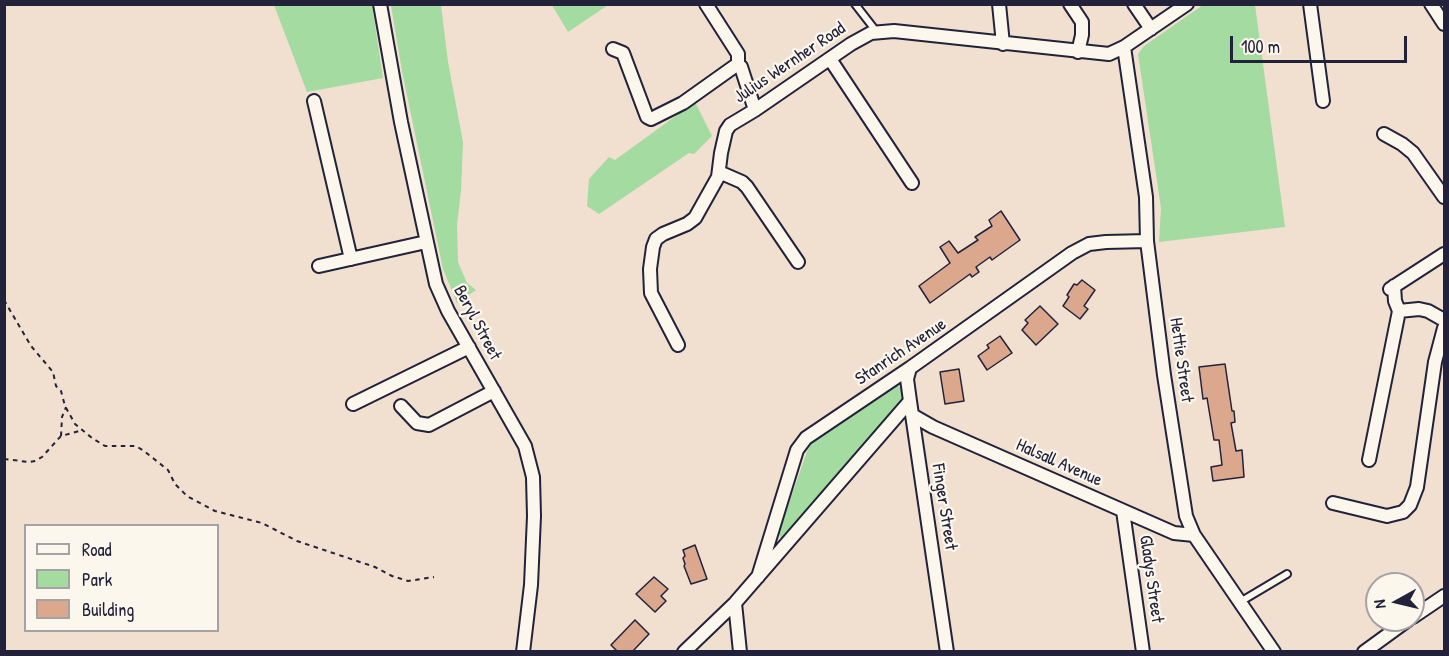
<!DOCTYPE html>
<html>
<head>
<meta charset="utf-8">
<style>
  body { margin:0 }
  #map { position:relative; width:1449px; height:656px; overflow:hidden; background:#f1dfd0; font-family:"Patrick Hand",sans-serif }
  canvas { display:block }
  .frame { position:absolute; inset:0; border:6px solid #22223b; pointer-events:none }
  .legend { position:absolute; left:24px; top:524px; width:195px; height:108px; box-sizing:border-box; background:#fbf7ec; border:2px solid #a4a2a5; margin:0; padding:8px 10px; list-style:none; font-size:18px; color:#22223b }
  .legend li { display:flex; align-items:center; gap:12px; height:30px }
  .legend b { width:30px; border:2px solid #a4a2a5 }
  .north { position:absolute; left:1365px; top:572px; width:60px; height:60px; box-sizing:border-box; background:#fbf7ec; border:2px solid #a4a2a5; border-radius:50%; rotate:262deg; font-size:16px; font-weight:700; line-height:24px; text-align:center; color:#22223b }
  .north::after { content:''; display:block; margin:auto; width:21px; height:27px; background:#22223b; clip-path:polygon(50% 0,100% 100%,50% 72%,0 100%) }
  .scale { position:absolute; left:1230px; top:36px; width:177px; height:27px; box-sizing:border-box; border:3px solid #22223b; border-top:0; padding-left:8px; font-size:18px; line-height:21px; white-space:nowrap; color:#22223b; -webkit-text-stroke:4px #fbf7ec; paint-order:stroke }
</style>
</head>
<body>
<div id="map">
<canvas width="1449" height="656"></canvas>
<div class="frame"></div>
<ul class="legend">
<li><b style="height:8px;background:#fbf7ec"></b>Road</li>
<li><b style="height:16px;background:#a3dba0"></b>Park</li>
<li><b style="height:16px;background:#dba88e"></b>Building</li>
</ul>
<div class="north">N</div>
<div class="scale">100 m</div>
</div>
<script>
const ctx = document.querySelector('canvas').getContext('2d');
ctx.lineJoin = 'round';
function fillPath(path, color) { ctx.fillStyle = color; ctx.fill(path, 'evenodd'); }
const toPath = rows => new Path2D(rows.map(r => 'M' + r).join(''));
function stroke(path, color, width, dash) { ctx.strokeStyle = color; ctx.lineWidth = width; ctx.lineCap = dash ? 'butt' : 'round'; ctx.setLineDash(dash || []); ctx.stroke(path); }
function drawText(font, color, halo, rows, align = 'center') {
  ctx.font = font + ' "Patrick Hand",sans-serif'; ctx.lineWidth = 4.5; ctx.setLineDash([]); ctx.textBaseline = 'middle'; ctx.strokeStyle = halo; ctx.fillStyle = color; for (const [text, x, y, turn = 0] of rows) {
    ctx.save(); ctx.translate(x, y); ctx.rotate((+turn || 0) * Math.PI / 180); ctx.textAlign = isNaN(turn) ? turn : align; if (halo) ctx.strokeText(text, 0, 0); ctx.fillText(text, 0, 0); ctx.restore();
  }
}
fillPath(toPath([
  [274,5,372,5,383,78,307,92],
  [391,5,441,5,448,62,463,142,461,191,457,225,458,262,467,283,476,290,457,303,443,269,402,71],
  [552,5,608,5,568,32],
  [1203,5,1255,5,1285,227,1159,242,1161,208,1138,54,1144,46],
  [695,102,712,136,694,154,689,153,599,214,587,206,589,179,609,157,615,160],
  [897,385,903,390,903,398,897,408,783,540,778,534,808,449,813,442]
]), '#a3dba0');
const building = toPath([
  [1001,211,1020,240,992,260,990,257,976,267,979,272,972,277,970,274,930,303,919,286,950,263,940,247,949,241,958,253,978,240,975,237,992,226,989,220,1001,211],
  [1082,280,1095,290,1084,306,1088,309,1080,319,1063,306,1069,297,1067,295,1074,284,1077,285,1082,280],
  [1040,306,1058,324,1036,345,1022,330,1028,323,1025,320,1040,306],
  [1000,336,1012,353,987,370,978,356,989,348,987,345,1000,336],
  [1225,364,1232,411,1234,411,1235,422,1231,423,1236,451,1242,450,1244,477,1213,481,1211,467,1222,465,1219,440,1214,440,1207,398,1203,399,1199,367,1225,364],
  [959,369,964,401,945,404,940,372,959,369],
  [695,545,707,579,691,584,684,566,685,564,683,558,685,556,683,550,695,545],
  [654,577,668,589,661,596,666,601,655,612,636,594,654,577],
  [635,620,649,634,633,651,617,651,611,645,635,620]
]);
fillPath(building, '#dba88e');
stroke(building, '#22223b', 1.5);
const lane = toPath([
  [855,4,876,31],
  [1240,602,1287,574]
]);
const street = toPath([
  [380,4,401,122,436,284,448,311,525,446,533,477,534,516,531,585,523,652],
  [706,4,738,54,738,66],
  [999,4,1003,44],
  [1070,4,1082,22,1082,35,1078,52],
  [1134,4,1151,29],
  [1310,4,1323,101],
  [1431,4,1444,24],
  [1124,47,1146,197,1147,241,1164,375,1186,516,1194,535,1274,652],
  [613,49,623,53,647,117,651,119,683,103,735,66,741,67,742,70,755,110],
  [830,59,912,183],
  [314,101,351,259],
  [1384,134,1402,144,1413,153,1444,197],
  [719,172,742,182,747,187,798,262],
  [319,266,426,242],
  [1390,289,1444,254],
  [1399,311,1419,309,1428,311,1444,320],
  [678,345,651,293,650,269,653,247,656,239,663,234,687,224,695,218,718,177,721,153,726,131,730,125,755,110,851,44,871,33,894,31,1109,54,1124,47,1187,4],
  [910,368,907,379,910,401,947,652],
  [353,404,469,347],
  [401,406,417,423,429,425,494,391],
  [912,415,933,427,1174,533,1194,535],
  [1369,460,1399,311,1395,301,1394,286],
  [1333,503,1387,516,1403,512,1410,505,1417,487,1435,362,1444,328],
  [1123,511,1143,652],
  [758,577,797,450,806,438,910,368,1072,253,1089,244,1106,242,1147,241],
  [735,603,740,652],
  [1413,617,1444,596],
  [684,652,735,603,910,401],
  [1364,652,1408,620]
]);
stroke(lane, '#22223b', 10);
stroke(street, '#22223b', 16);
stroke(toPath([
  [4,300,31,346,53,372,56,386,61,391,65,406,75,424,92,438,105,446,136,446,144,451,168,470,175,484,187,496,215,511,262,523,297,541,375,567,392,576,408,581,434,577],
  [61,436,62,417,66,407],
  [4,459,29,462,35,461,42,457,61,436,83,430]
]), '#22223b', 2, [4.5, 4.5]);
stroke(lane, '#fbf7ec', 6);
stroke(street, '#fbf7ec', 12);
drawText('18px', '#22223b', '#fbf7ec', [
  ["Julius Wernher Road",790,63,-34],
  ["Beryl Street",477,323,62],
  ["Stanrich Avenue",901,352,-34],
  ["Hettie Street",1181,360,82],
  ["Halsall Avenue",1059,463,24],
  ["Finger Street",944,507,81],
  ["Gladys Street",1151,579,82]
]);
</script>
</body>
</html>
